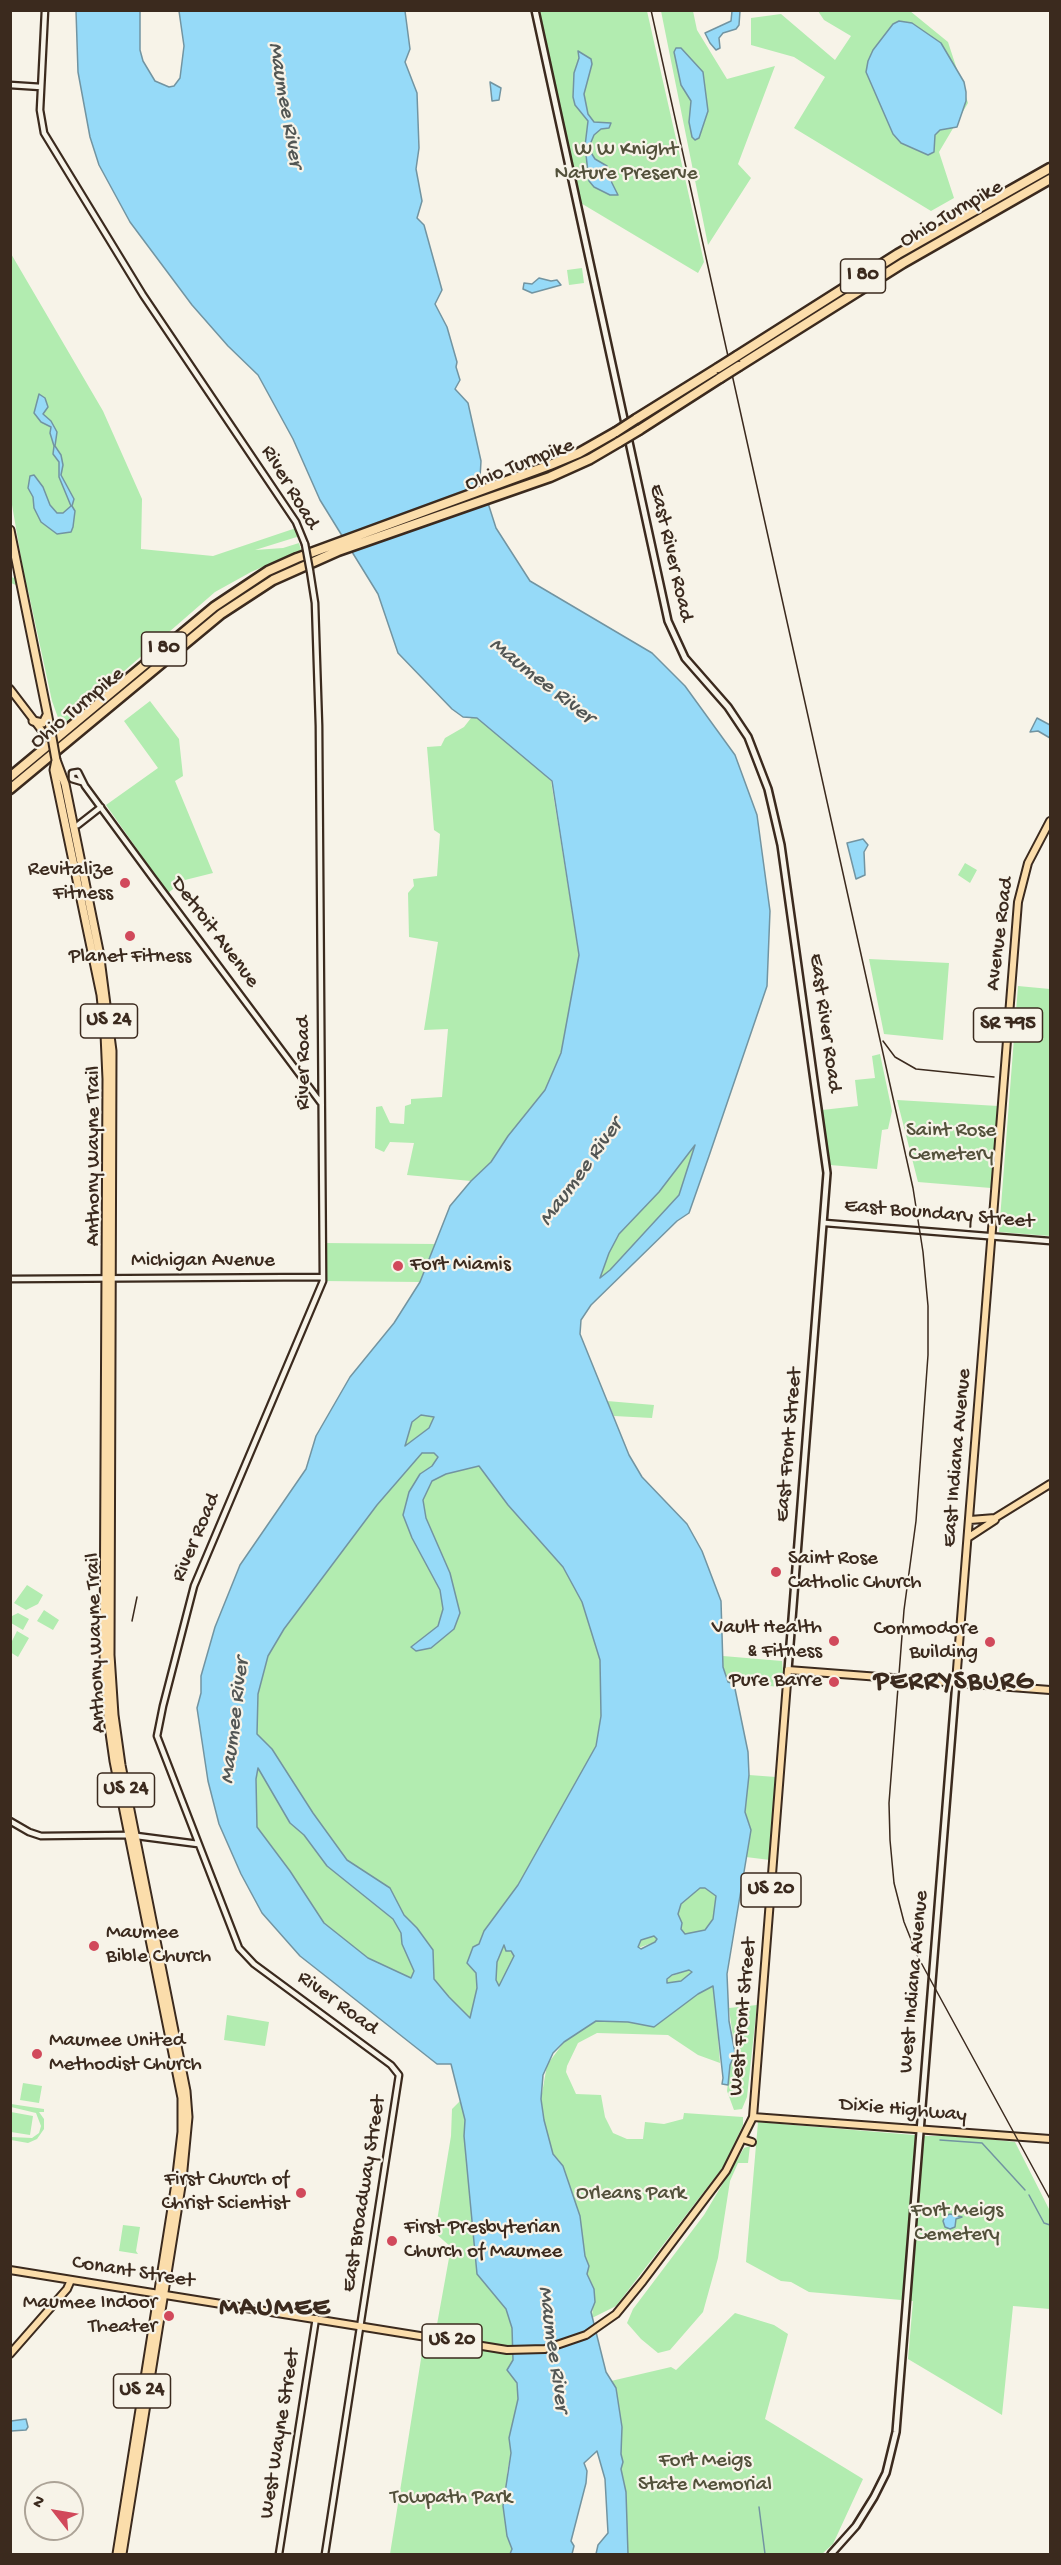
<!DOCTYPE html>
<html>
<head>
<meta charset="utf-8">
<style>
  body { margin:0 }
  #map { position:relative; width:1061px; height:2565px; overflow:hidden; background:#f7f3e8; font-family:"Gochi Hand",sans-serif }
  canvas { display:block }
  .frame { position:absolute; inset:0; border:12px solid #3b2a1e; pointer-events:none }
  .north { position:absolute; left:24px; top:2481px; width:60px; height:60px; box-sizing:border-box; background:#f7f3e8; border:2px solid #aca397; border-radius:50%; rotate:301deg; font-size:16px; font-weight:700; line-height:24px; text-align:center; color:#3b2a1e }
  .north::after { content:''; display:block; margin:auto; width:21px; height:27px; background:#d1495b; clip-path:polygon(50% 0,100% 100%,50% 72%,0 100%) }
</style>
</head>
<body>
<div id="map">
<canvas width="1061" height="2565"></canvas>
<div class="frame"></div>
<div class="north">N</div>
</div>
<script>
const ctx = document.querySelector('canvas').getContext('2d');
ctx.lineJoin = 'round';
function fillPath(path, color) { ctx.fillStyle = color; ctx.fill(path, 'evenodd'); }
const toPath = rows => new Path2D(rows.map(r => 'M' + r).join(''));
function stroke(path, color, width, dash) { ctx.strokeStyle = color; ctx.lineWidth = width; ctx.lineCap = dash ? 'butt' : 'round'; ctx.setLineDash(dash || []); ctx.stroke(path); }
function drawText(font, color, halo, rows, align = 'center') {
  ctx.font = font + ' "Gochi Hand",sans-serif'; ctx.lineWidth = 4.5; ctx.setLineDash([]); ctx.textBaseline = 'middle'; ctx.strokeStyle = halo; ctx.fillStyle = color; for (const [text, x, y, turn = 0] of rows) {
    ctx.save(); ctx.translate(x, y); ctx.rotate((+turn || 0) * Math.PI / 180); ctx.textAlign = isNaN(turn) ? turn : align; if (halo) ctx.strokeText(text, 0, 0); ctx.fillText(text, 0, 0); ctx.restore();
  }
}
fillPath(toPath([
  [538,11,647,11,704,262,698,273,579,202],
  [661,11,693,11,697,30,727,79,775,66,738,164,751,178,708,245],
  [818,11,910,11,948,42,968,103,939,152,954,198,931,211,794,128,825,77,794,57,751,45,751,18,781,14,835,60,851,36,824,20],
  [10,252,103,411,142,499,141,549,213,556,296,528,300,536,255,550,283,548,299,543,301,550,251,572,215,592,61,726,52,701,28,590,11,583,11,577,25,581,11,499],
  [582,268,584,283,569,285,567,270],
  [150,701,179,739,183,776,175,781,213,873,185,880,168,893,106,805,158,768,124,721],
  [471,718,477,718,511,744,551,781,579,955,561,1053,545,1090,508,1136,491,1162,471,1181,407,1175,414,1143,390,1142,384,1152,375,1148,376,1107,382,1106,390,1123,404,1124,405,1106,411,1104,411,1099,442,1097,448,1029,424,1030,438,942,409,937,408,893,414,886,413,879,437,876,440,834,434,830,427,747,441,746,445,738,464,727],
  [965,863,977,870,970,883,958,875],
  [869,959,949,963,943,1040,884,1034],
  [1018,986,1050,989,1050,1236,999,1232],
  [880,1054,892,1111,888,1129,882,1130,877,1169,830,1165,822,1110,858,1106,855,1080,875,1078,872,1056],
  [897,1100,998,1106,991,1188,918,1182],
  [695,1145,679,1195,610,1270,600,1278,609,1253,619,1234,659,1192],
  [323,1243,435,1244,420,1282,323,1281],
  [607,1401,654,1405,652,1418,614,1416],
  [421,1415,435,1417,429,1428,405,1446,412,1422],
  [422,1453,435,1453,438,1456,432,1466,420,1474,409,1492,403,1515,412,1538,440,1590,443,1609,438,1626,411,1647,431,1648,454,1629,460,1613,450,1573,426,1518,423,1500,432,1481,446,1474,479,1465,508,1505,563,1567,582,1602,600,1660,601,1716,596,1746,518,1885,484,1931,479,1944,473,1948,467,1963,476,1973,477,1988,470,2018,449,1997,434,1979,433,1950,417,1928,404,1915,390,1888,347,1860,313,1813,272,1749,257,1734,258,1694,268,1656,284,1629,377,1505],
  [27,1585,43,1595,38,1604,26,1610,14,1603],
  [44,1610,59,1620,53,1630,37,1621],
  [18,1613,29,1619,23,1630,11,1623,12,1616],
  [17,1631,29,1638,18,1657,10,1652,11,1643],
  [723,1656,782,1661,783,1673,781,1673,780,1687,728,1682,723,1667],
  [259,1767,290,1823,304,1835,327,1866,393,1919,401,1933,402,1944,414,1971,411,1978,368,1958,324,1923,290,1871,257,1827,256,1779],
  [749,1775,776,1777,770,1860,746,1857,751,1830,745,1812],
  [700,1888,705,1888,716,1896,713,1919,705,1930,685,1934,681,1929,682,1923,678,1914,681,1904],
  [654,1936,657,1938,655,1942,638,1948,641,1940],
  [504,1945,514,1956,499,1986,496,1980,497,1962],
  [688,1970,692,1972,681,1981,666,1983,669,1977],
  [714,1986,720,2063,698,2055,668,2035,597,2033,578,2043,567,2066,566,2072,576,2094,601,2095,605,2117,613,2133,627,2139,643,2139,645,2122,664,2124,683,2119,684,2113,743,2117,743,2125,723,2167,616,2306,592,2318,594,2289,587,2273,589,2266,585,2257,580,2216,559,2160,553,2154,544,2120,541,2099,547,2065,564,2042,596,2021,628,2022,654,2027,697,1994],
  [757,2005,747,2097,742,2109,734,2110,727,2091,730,2065,735,2053,729,2008],
  [227,2015,269,2022,265,2046,224,2040],
  [23,2083,42,2086,39,2103,20,2100],
  [461,2100,465,2120,464,2136,477,2274,506,2309,512,2328,518,2399,509,2438,511,2453,507,2473,507,2536,512,2549,510,2554,390,2554,424,2340,434,2341,451,2247,435,2233,451,2136,452,2109],
  [11,2104,44,2109,44,2112,39,2112,44,2119,44,2129,37,2139,28,2143,11,2140,11,2137,32,2138,39,2133,41,2126,36,2113,11,2107],
  [11,2112,33,2116,30,2135,11,2132],
  [758,2122,926,2136,961,2136,1015,2142,1050,2211,1050,2309,1013,2306,1002,2415,908,2359,913,2301,809,2292,791,2282,781,2281,746,2262],
  [750,2146,748,2163,738,2163,730,2181,718,2258,703,2312,670,2350,658,2353,641,2339,627,2323,633,2309,704,2215,744,2148],
  [123,2225,140,2227,136,2251,138,2254,119,2251],
  [735,2313,774,2325,788,2334,765,2419,863,2479,833,2544,822,2554,628,2554,626,2492,621,2469,623,2462,621,2454,622,2427,616,2388,611,2381,671,2367,676,2370]
]), '#b2ecb0');
const water = toPath([
  [76,11,140,11,140,50,143,61,155,81,169,87,174,86,180,78,184,46,179,11,405,11,410,49,405,62,417,93,419,148,416,169,422,201,417,218,424,225,442,290,435,304,447,327,457,362,456,367,460,380,455,389,468,403,481,461,480,478,496,528,530,581,652,653,685,686,735,755,757,815,770,911,767,986,709,1156,689,1213,677,1221,591,1305,581,1320,580,1334,629,1455,642,1477,687,1524,702,1551,721,1601,723,1667,728,1682,734,1684,748,1752,749,1775,745,1812,751,1830,727,1974,729,2021,735,2053,730,2065,728,2085,722,2084,723,2078,713,1986,698,1994,654,2027,628,2022,596,2021,564,2042,553,2053,543,2075,541,2099,544,2120,553,2154,563,2166,580,2216,585,2256,589,2266,587,2274,594,2289,595,2302,591,2312,606,2372,616,2388,622,2427,621,2454,623,2462,621,2469,626,2492,628,2554,596,2554,598,2545,608,2533,605,2479,597,2451,584,2463,587,2471,586,2483,571,2541,574,2546,572,2554,510,2554,512,2549,507,2536,503,2506,511,2453,509,2438,518,2399,517,2383,507,2370,513,2360,512,2328,506,2309,477,2274,464,2136,465,2120,451,2064,437,2064,342,1989,300,1956,262,1913,241,1874,219,1824,208,1781,197,1708,201,1693,201,1676,215,1627,240,1565,306,1469,316,1436,350,1377,394,1323,420,1282,450,1206,471,1181,491,1162,508,1136,545,1090,561,1053,579,955,552,781,477,718,463,717,452,709,398,653,378,594,320,500,293,439,258,375,228,346,192,305,130,222,99,165,90,137,78,72,76,11],
  [695,1145,679,1195,610,1270,600,1278,609,1253,619,1234,659,1192,695,1145],
  [421,1415,434,1417,429,1428,405,1446,412,1422,421,1415],
  [422,1453,434,1453,438,1457,432,1466,420,1474,409,1492,403,1515,412,1538,440,1590,443,1609,438,1626,411,1647,416,1651,431,1648,454,1629,460,1613,450,1573,426,1518,423,1500,432,1481,446,1474,479,1466,508,1505,563,1567,582,1602,600,1660,601,1716,596,1746,518,1885,484,1931,479,1944,473,1947,467,1963,476,1973,477,1988,470,2018,449,1997,434,1979,433,1950,417,1928,404,1915,390,1888,347,1860,313,1813,272,1749,257,1734,258,1694,268,1656,284,1629,377,1505,422,1453],
  [258,1768,290,1823,304,1835,327,1866,393,1919,401,1933,402,1944,414,1971,411,1978,368,1958,324,1923,290,1871,257,1827,256,1779,258,1768],
  [700,1888,705,1888,716,1896,713,1919,705,1930,685,1934,681,1929,682,1923,678,1914,681,1904,700,1888],
  [654,1936,657,1939,655,1942,641,1949,638,1947,641,1940,654,1936],
  [504,1945,506,1951,511,1951,514,1956,499,1986,496,1980,497,1962,504,1945],
  [689,1970,692,1972,681,1981,667,1983,667,1979,672,1975,689,1970],
  [732,11,740,11,739,25,736,29,723,33,719,38,720,48,716,50,710,43,705,33,731,21,732,11],
  [899,21,912,23,941,43,964,82,966,92,966,101,957,127,940,130,935,135,934,152,928,155,901,143,893,134,866,72,868,61,873,50,893,24,899,21],
  [676,48,681,48,703,72,708,111,699,138,695,140,692,137,689,122,691,101,681,85,674,52,676,48],
  [578,51,591,59,592,64,584,94,588,114,594,122,611,123,609,128,601,129,594,135,589,147,590,151,595,159,607,166,612,183,618,195,610,195,594,187,589,181,585,146,588,121,575,105,573,97,574,73,579,58,578,51],
  [490,82,501,88,499,100,492,101,490,82],
  [539,278,551,281,557,280,561,285,532,293,523,289,524,283,532,284,539,278],
  [39,394,45,398,48,407,43,414,51,421,57,432,55,446,61,455,63,465,61,475,74,499,72,506,75,511,73,527,71,532,57,534,41,522,34,508,33,497,28,488,30,476,34,475,43,487,50,505,57,513,63,513,71,506,59,477,59,462,53,454,54,446,50,433,51,427,41,422,34,413,39,394],
  [1037,718,1050,725,1050,738,1038,731,1030,732,1037,718],
  [863,839,868,845,864,852,865,875,856,879,847,843,863,839],
  [950,2214,962,2217,956,2219,955,2227,950,2229,945,2227,943,2221,945,2216,950,2214],
  [26,2419,28,2427,26,2430,11,2431,11,2421,26,2419]
]);
fillPath(water, '#96daf8');
stroke(water, '#7294a1', 1.5);
stroke(toPath([
  [940,2140,982,2143,1025,2190],
  [1029,2195,1044,2223,1050,2225],
  [759,2507,765,2554]
]), '#7294a1', 1.5);
const tertiary = toPath([
  [45,10,40,110,44,133,143,295,296,522,305,544],
  [10,85,41,87],
  [310,571,315,603,319,726,323,1281,194,1586,163,1706,157,1736,239,1948,254,1964,391,2065,399,2075,325,2554],
  [82,782,72,779,72,773,78,772,85,786,152,877,321,1103],
  [78,825,101,807],
  [825,1223,1050,1241],
  [10,1279,323,1277],
  [10,1821,29,1832,41,1836,129,1835,198,1844],
  [279,2554,316,2318]
]);
const secondary = toPath([
  [535,10,668,621,685,658,728,707,748,737,768,789,781,845,827,1173,788,1670],
  [831,2554,856,2526,874,2497,886,2473,896,2432,956,1682]
]);
const primary = toPath([
  [10,689,46,736],
  [970,1520,995,1518,1050,1484],
  [969,1537,995,1520],
  [956,1682,1018,902,1028,863,1050,821],
  [753,2117,1050,2139],
  [742,2139,752,2142],
  [10,2270,507,2350,545,2349,586,2335,616,2314,643,2281,726,2171,753,2117,788,1670,1050,1690],
  [10,2354,67,2289,71,2280]
]);
const trunk = toPath([
  [10,530,51,732],
  [33,721,43,723,47,715],
  [56,760,65,784,99,951,112,1051,110,1655,114,1715,121,1765,186,2091,188,2117,182,2180,122,2554],
  [56,760,54,770,101,995,105,1034,107,1079,104,1656,108,1719,114,1761,182,2098,182,2132,176,2183,117,2554]
]);
const motorway = toPath([
  [737,356,898,254,1050,168],
  [739,366,903,263,1050,179],
  [636,419,718,368],
  [639,430,720,378],
  [10,777,214,607,268,571,297,558,550,465,579,453,616,432],
  [10,789,221,614,273,580,338,551,550,477,590,459,619,442]
]);
stroke(tertiary, '#3b2a1e', 9);
stroke(secondary, '#3b2a1e', 10);
stroke(primary, '#3b2a1e', 10);
stroke(trunk, '#3b2a1e', 11);
stroke(motorway, '#3b2a1e', 13);
stroke(tertiary, '#f7f3e8', 4.5);
stroke(secondary, '#f7f3e8', 5);
stroke(primary, '#fbddab', 6);
stroke(trunk, '#fbddab', 7);
stroke(motorway, '#fbddab', 8);
stroke(toPath([
  [651,10,913,1188,923,1252,928,1306,928,1355,916,1521,904,1610,889,1803,890,1840,894,1883,904,1922,918,1957,1050,2199],
  [883,1041,895,1057,916,1069,994,1077],
  [132,1621,137,1597]
]), '#3b2a1e', 1.5);
const tertiaryBridge = toPath([
  [305,544,310,571]
]);
const trunkBridge = toPath([
  [51,732,56,760]
]);
const motorwayBridge = toPath([
  [718,368,737,356],
  [720,378,739,366],
  [616,432,636,419],
  [619,442,639,430]
]);
stroke(tertiaryBridge, '#3b2a1e', 9, []);
stroke(trunkBridge, '#3b2a1e', 11, []);
stroke(motorwayBridge, '#3b2a1e', 13, []);
stroke(tertiaryBridge, '#f7f3e8', 4.5);
stroke(trunkBridge, '#fbddab', 7);
stroke(motorwayBridge, '#fbddab', 8);
for (const [x, y, r, color] of [
  [125,883,6,"#d1495b"],
  [130,936,6,"#d1495b"],
  [398,1266,6,"#d1495b"],
  [776,1572,6,"#d1495b"],
  [834,1641,6,"#d1495b"],
  [990,1642,6,"#d1495b"],
  [834,1682,6,"#d1495b"],
  [94,1946,6,"#d1495b"],
  [37,2054,6,"#d1495b"],
  [301,2193,6,"#d1495b"],
  [392,2241,6,"#d1495b"],
  [169,2316,6,"#d1495b"]
]) { const dot = new Path2D(); dot.arc(x, y, r, 0, 2 * Math.PI); ctx.fillStyle = color; ctx.fill(dot); stroke(dot, '#f7f3e8', 2); }
for (const [x, y, w] of [
  [863,276,45],
  [164,649,45],
  [109,1021,57],
  [1008,1025,69],
  [126,1790,57],
  [771,1890,60],
  [452,2341,60],
  [142,2391,57]
]) { const box = new Path2D(); box.roundRect(x - w / 2, y - 17, w, 34, 4.5); ctx.fillStyle = '#f7f3e8'; ctx.fill(box); stroke(box, '#3b2a1e', 1.5); }
drawText('bold 20px', '#3b2a1e', null, [
  ["I 80",863,276],
  ["I 80",164,649],
  ["US 24",109,1021],
  ["SR 795",1008,1025],
  ["US 24",126,1790],
  ["US 20",771,1890],
  ["US 20",452,2341],
  ["US 24",142,2391]
]);
drawText('21px', '#53513b', '#f7f3e8', [
  ["W W Knight",626,151],
  ["Nature Preserve",626,175],
  ["Saint Rose",951,1132],
  ["Cemetery",951,1156],
  ["Orleans Park",631,2195],
  ["Fort Meigs",957,2212],
  ["Cemetery",957,2236],
  ["Fort Meigs",705,2462],
  ["State Memorial",705,2486],
  ["Towpath Park",451,2499]
]);
drawText('21px', '#3b2a1e', '#f7f3e8', [
  ["Ohio Turnpike",952,215,-30],
  ["Ohio Turnpike",520,466,-21],
  ["River Road",289,488,59],
  ["East River Road",670,553,77],
  ["Ohio Turnpike",78,709,-40],
  ["Detroit Avenue",214,933,53],
  ["Avenue Road",1001,934,-83],
  ["East River Road",824,1023,82],
  ["River Road",305,1063,-90],
  ["Anthony Wayne Trail",95,1156,-90],
  ["East Boundary Street",939,1215,5],
  ["Michigan Avenue",203,1262],
  ["East Front Street",790,1445,-85],
  ["East Indiana Avenue",958,1458,-85],
  ["River Road",197,1538,-67],
  ["Anthony Wayne Trail",97,1643,-92],
  ["West Indiana Avenue",915,1982,-85],
  ["River Road",337,2004,36],
  ["West Front Street",744,2017,-85],
  ["Dixie Highway",903,2111,5],
  ["East Broadway Street",365,2194,-81],
  ["Conant Street",133,2273,9],
  ["West Wayne Street",281,2434,-81]
]);
drawText('21px', '#3b2a1e', '#f7f3e8', [
  ["Revitalize",113,871],
  ["Fitness",113,895],
  ["Planet Fitness",130,958,"center"],
  ["Fort Miamis",410,1266,"left"],
  ["Saint Rose",788,1560,"left"],
  ["Catholic Church",788,1584,"left"],
  ["Vault Health",822,1629],
  ["& Fitness",822,1653],
  ["Commodore",978,1630],
  ["Building",978,1654],
  ["Pure Barre",822,1682],
  ["Maumee",106,1934,"left"],
  ["Bible Church",106,1958,"left"],
  ["Maumee United",49,2042,"left"],
  ["Methodist Church",49,2066,"left"],
  ["First Church of",289,2181],
  ["Christ Scientist",289,2205],
  ["First Presbyterian",404,2229,"left"],
  ["Church of Maumee",404,2253,"left"],
  ["Maumee Indoor",157,2304],
  ["Theater",157,2328]
], 'right');
drawText('italic 22px', '#525654', '#f7f3e8', [
  ["Maumee River",284,105,80],
  ["Maumee River",541,682,38],
  ["Maumee River",582,1173,-54],
  ["Maumee River",236,1721,-83],
  ["Maumee River",552,2349,82]
]);
ctx.letterSpacing = '1.5px';
drawText('bold 27px', '#3b2a1e', '#f7f3e8', [
  ["PERRYSBURG",954,1684],
  ["MAUMEE",275,2310]
]);
ctx.letterSpacing = '0px';
</script>
</body>
</html>
